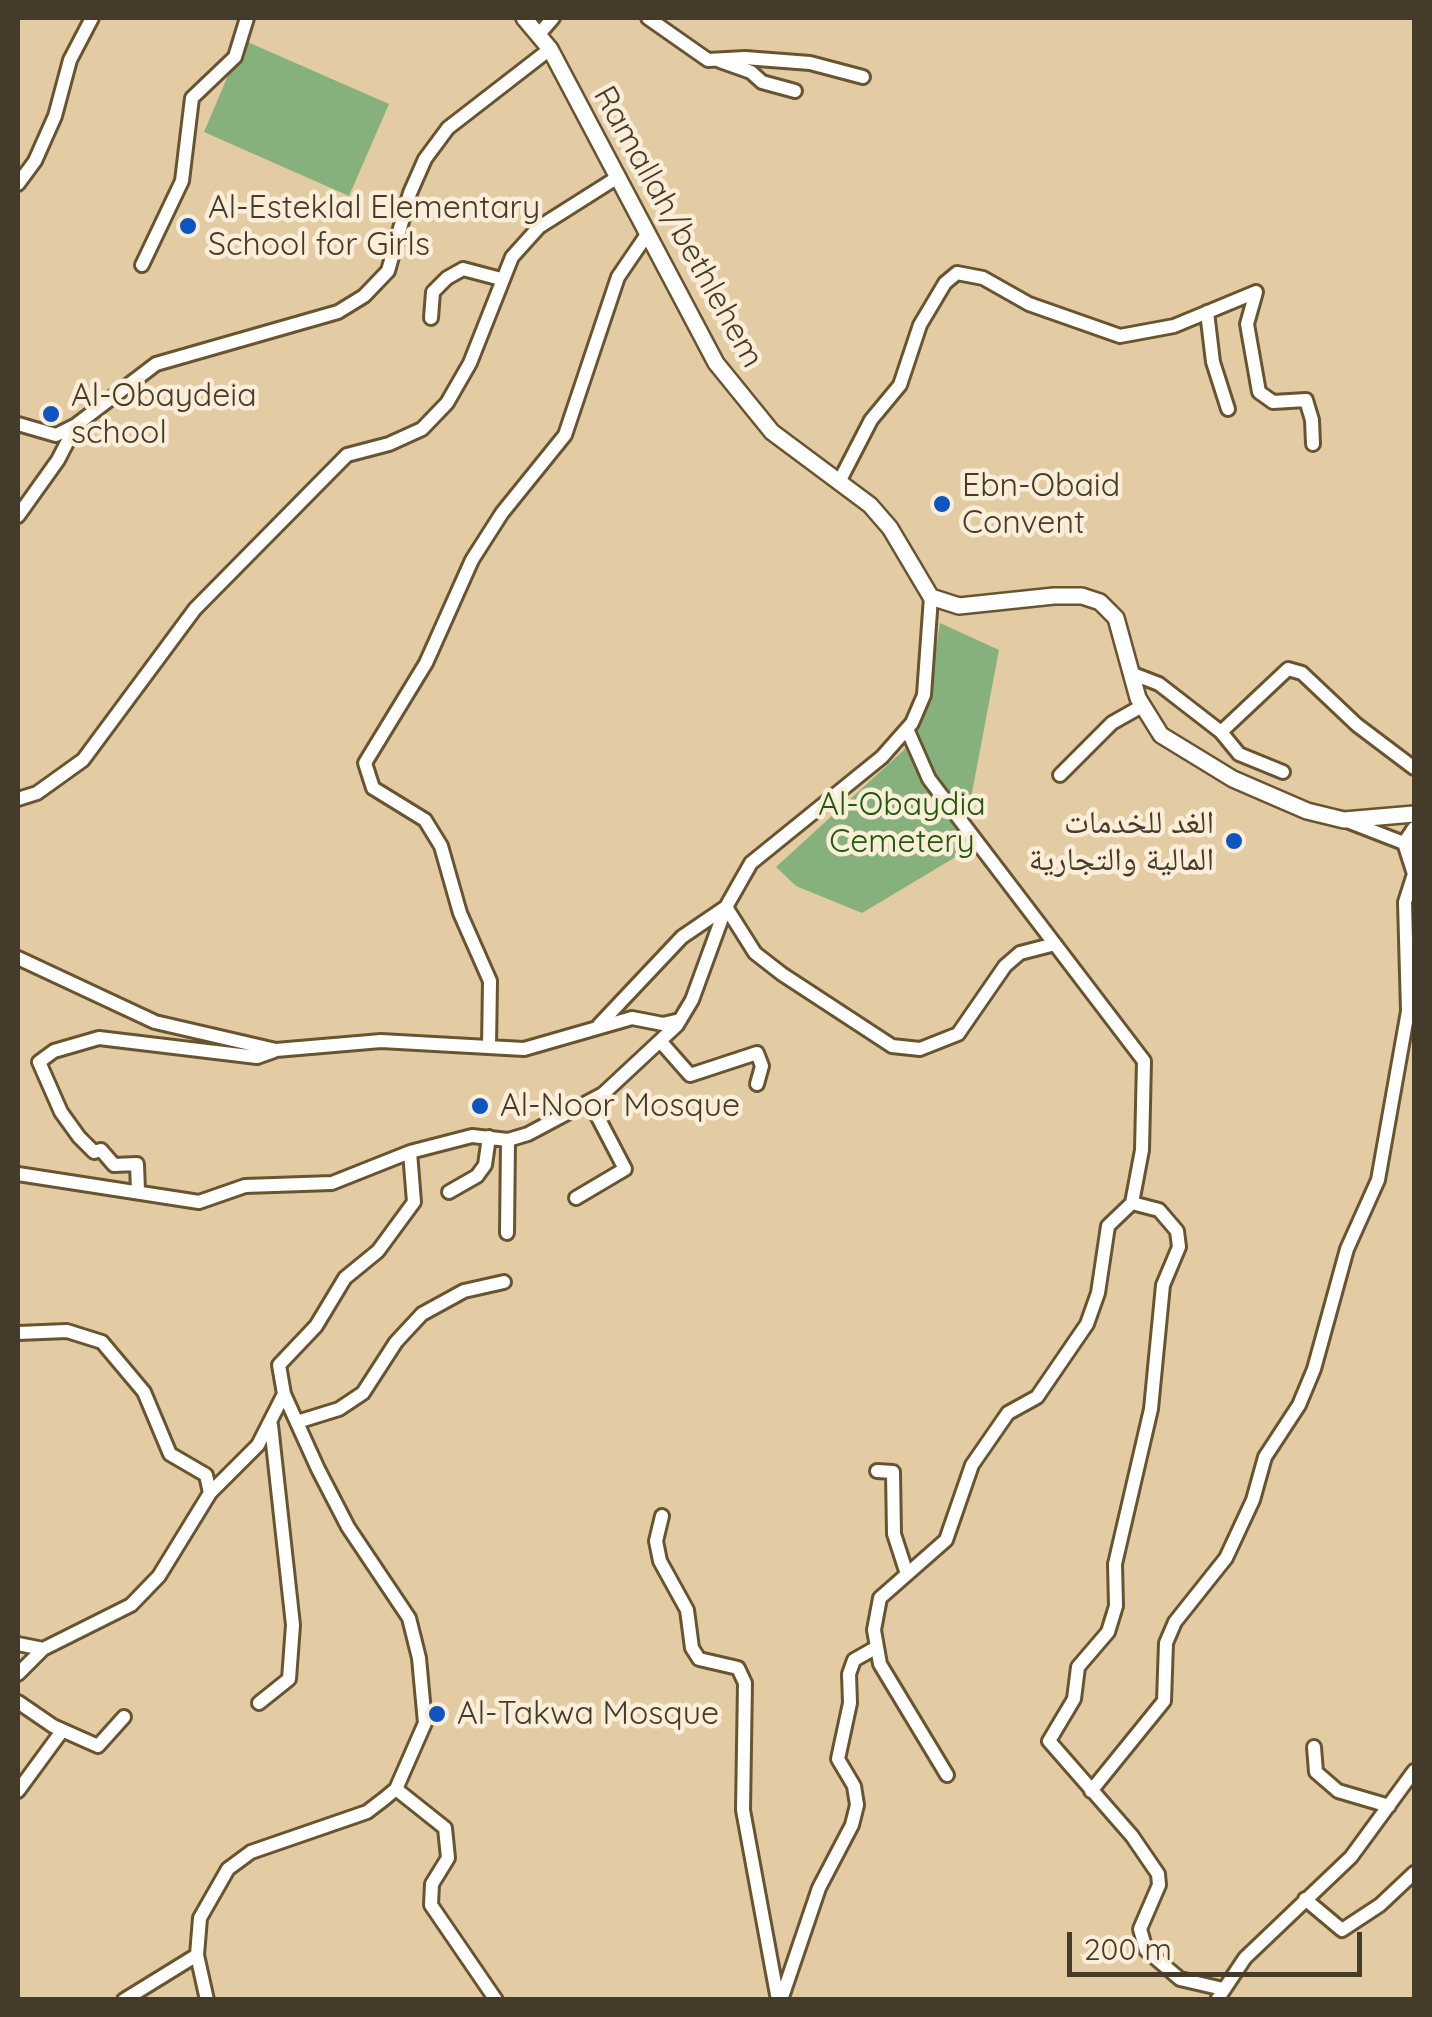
<!DOCTYPE html>
<html>
<head>
<meta charset="utf-8">
<style>
  body { margin:0 }
  #map { position:relative; width:1432px; height:2017px; overflow:hidden; background:#e3cba3; font-family:Quicksand,sans-serif }
  canvas { display:block }
  .frame { position:absolute; inset:0; border:20px solid #453b2b; pointer-events:none }
  .scale { position:absolute; left:1067px; top:1932px; width:295px; height:45px; box-sizing:border-box; border:5px solid #453b2b; border-top:0; padding-left:12px; font-size:30px; line-height:35px; white-space:nowrap; color:#453b2b; -webkit-text-stroke:8px #faeed9; paint-order:stroke }
</style>
</head>
<body>
<div id="map">
<canvas width="1432" height="2017"></canvas>
<div class="frame"></div>
<div class="scale">200 m</div>
</div>
<script>
const ctx = document.querySelector('canvas').getContext('2d');
ctx.lineJoin = 'round';
function fillPath(path, color) { ctx.fillStyle = color; ctx.fill(path, 'evenodd'); }
const toPath = rows => new Path2D(rows.map(r => 'M' + r).join(''));
function stroke(path, color, width, dash) { ctx.strokeStyle = color; ctx.lineWidth = width; ctx.lineCap = dash ? 'butt' : 'round'; ctx.setLineDash(dash || []); ctx.stroke(path); }
function drawText(font, color, halo, rows, align = 'center') {
  ctx.font = font + ' Quicksand,"Noto Naskh Arabic",sans-serif'; ctx.lineWidth = 9; ctx.setLineDash([]); ctx.textBaseline = 'middle'; ctx.strokeStyle = halo; ctx.fillStyle = color; for (const [text, x, y, turn = 0] of rows) {
    ctx.save(); ctx.translate(x, y); ctx.rotate((+turn || 0) * Math.PI / 180); ctx.textAlign = isNaN(turn) ? turn : align; if (halo) ctx.strokeText(text, 0, 0); ctx.fillText(text, 0, 0); ctx.restore();
  }
}
fillPath(toPath([
  [243,40,389,104,349,196,204,132],
  [940,623,999,650,970,803,956,828,969,849,862,913,796,886,776,867,904,750,926,712]
]), '#86b17c');
const minor = toPath([
  [648,18,708,60,745,58,810,63,863,77],
  [540,33,553,18],
  [720,61,751,72,762,82,795,91],
  [18,184,35,161,55,116,70,60,92,18],
  [142,265,182,181,192,98,235,57,247,18],
  [1256,292,1247,324,1259,392,1273,402,1306,400,1312,420,1313,444],
  [1207,312,1213,362,1228,409],
  [431,318,433,292,447,278,463,269,501,279],
  [18,424,56,435,76,425,156,364,338,312,364,296,388,271,410,193,425,159,448,128,550,49],
  [839,482,871,420,900,385,920,325,945,283,957,273,983,278,1029,304,1120,336,1174,326,1256,292],
  [18,516,58,460,75,427],
  [1133,674,1159,684,1221,732],
  [907,729,929,779,1144,1061,1142,1150,1132,1203,1108,1226,1098,1293,1087,1324,1037,1397,1008,1413,972,1465,946,1540,880,1598,874,1630,880,1664,947,1775],
  [1283,772,1239,754,1221,732,1288,669,1302,673,1357,725,1414,768],
  [1060,775,1112,723,1142,706],
  [18,799,37,793,83,760,195,609,347,455,389,444,422,429,447,403,470,363,512,257,539,227,618,177],
  [1347,821,1414,847],
  [1414,828,1404,843,1414,874],
  [18,958,155,1022,276,1050,381,1041,524,1049,632,1018,663,1024,680,1020],
  [599,1025,682,937,726,907,755,953,782,974,892,1046,920,1049,958,1034,1005,966,1020,953,1055,944],
  [661,1042,690,1075,757,1053,762,1066,757,1084],
  [489,1047,490,981,460,913,441,846,425,820,373,788,365,763,426,663,472,560,502,513,565,435,618,277,648,233],
  [18,1174,199,1202,245,1186,332,1183,410,1152],
  [138,1191,137,1164,114,1165,101,1150,94,1152,79,1137,61,1112,39,1062,54,1051,99,1038,257,1057,274,1051],
  [449,1192,477,1176,485,1165,489,1137],
  [576,1198,625,1169,590,1102],
  [1132,1203,1159,1210,1177,1231,1179,1247,1163,1285,1151,1409,1115,1564,1116,1606,1108,1632,1078,1667,1074,1699,1049,1741,1132,1836,1158,1874,1159,1885,1140,1929,1146,1950,1180,1979,1223,1989],
  [507,1233,508,1140],
  [18,1333,67,1331,102,1342,144,1392,170,1454,206,1475,210,1493],
  [297,1422,339,1409,363,1393,396,1342,422,1314,464,1291,504,1282],
  [877,1471,893,1472,894,1534,906,1571],
  [662,1516,656,1541,660,1561,687,1610,692,1648,699,1659,738,1668,745,1683,743,1810,778,2000],
  [18,1644,43,1649,131,1605,159,1576,210,1493,258,1445,284,1394],
  [18,1674,43,1649],
  [18,1702,53,1726,98,1746,124,1717],
  [259,1703,289,1679,293,1625,271,1425],
  [1314,1747,1316,1772,1338,1791,1389,1806],
  [396,1789,445,1828,448,1858,432,1884,431,1905,496,2000],
  [18,1791,62,1731],
  [1091,1791,1164,1701,1166,1643,1175,1622,1226,1558,1253,1500,1265,1457,1299,1405,1314,1369,1347,1249,1378,1180,1408,1011,1405,902,1414,874],
  [1305,1899,1342,1930,1380,1905,1414,1873],
  [124,2000,197,1955],
  [207,2000,197,1955,200,1918,228,1869,251,1852,367,1812,384,1799,396,1789,425,1723,419,1658,409,1618,348,1527,318,1469,284,1394,279,1365,316,1326,345,1278,378,1251,414,1202,410,1152,472,1136,508,1140,528,1134,603,1094,677,1025,692,1000,726,907,751,863,882,757,912,723,924,695,931,597],
  [781,2000,819,1888,852,1825,857,1805,854,1786,838,1759,850,1703,849,1674,854,1660,877,1647],
  [1217,2000,1245,1958,1351,1857,1414,1771]
]);
const major = toPath([
  [524,18,550,49,716,363,772,432,870,505,890,528,931,597,959,606,1054,596,1082,596,1100,602,1116,618,1138,698,1161,735,1233,779,1307,811,1344,820,1414,814]
]);
stroke(minor, '#695430', 18);
stroke(major, '#695430', 20);
stroke(minor, '#fff', 12);
stroke(major, '#fff', 15);
for (const [x, y, r, color] of [
  [188,226,10,"#0e55bf"],
  [51,414,10,"#0e55bf"],
  [942,504,10,"#0e55bf"],
  [1234,841,10,"#0e55bf"],
  [480,1106,10,"#0e55bf"],
  [437,1714,10,"#0e55bf"]
]) { const dot = new Path2D(); dot.arc(x, y, r, 0, 2 * Math.PI); ctx.fillStyle = color; ctx.fill(dot); stroke(dot, '#faeed9', 4); }
drawText('32px', '#453b2b', '#faeed9', [
  ["Al-Esteklal Elementary",208,208],
  ["School for Girls",208,245],
  ["Al-Obaydeia",71,396],
  ["school",71,433],
  ["Ebn-Obaid",962,486],
  ["Convent",962,523],
  ["الغد للخدمات",1214,823,"right"],
  ["المالية والتجارية",1214,860,"right"],
  ["Al-Noor Mosque",500,1106],
  ["Al-Takwa Mosque",457,1714]
], 'left');
drawText('32px', '#453b2b', '#faeed9', [
  ["Ramallah/bethlehem",678,227,61]
]);
drawText('32px', '#1d5a09', '#faeed9', [
  ["Al-Obaydia",902,805],
  ["Cemetery",902,842]
]);
</script>
</body>
</html>
